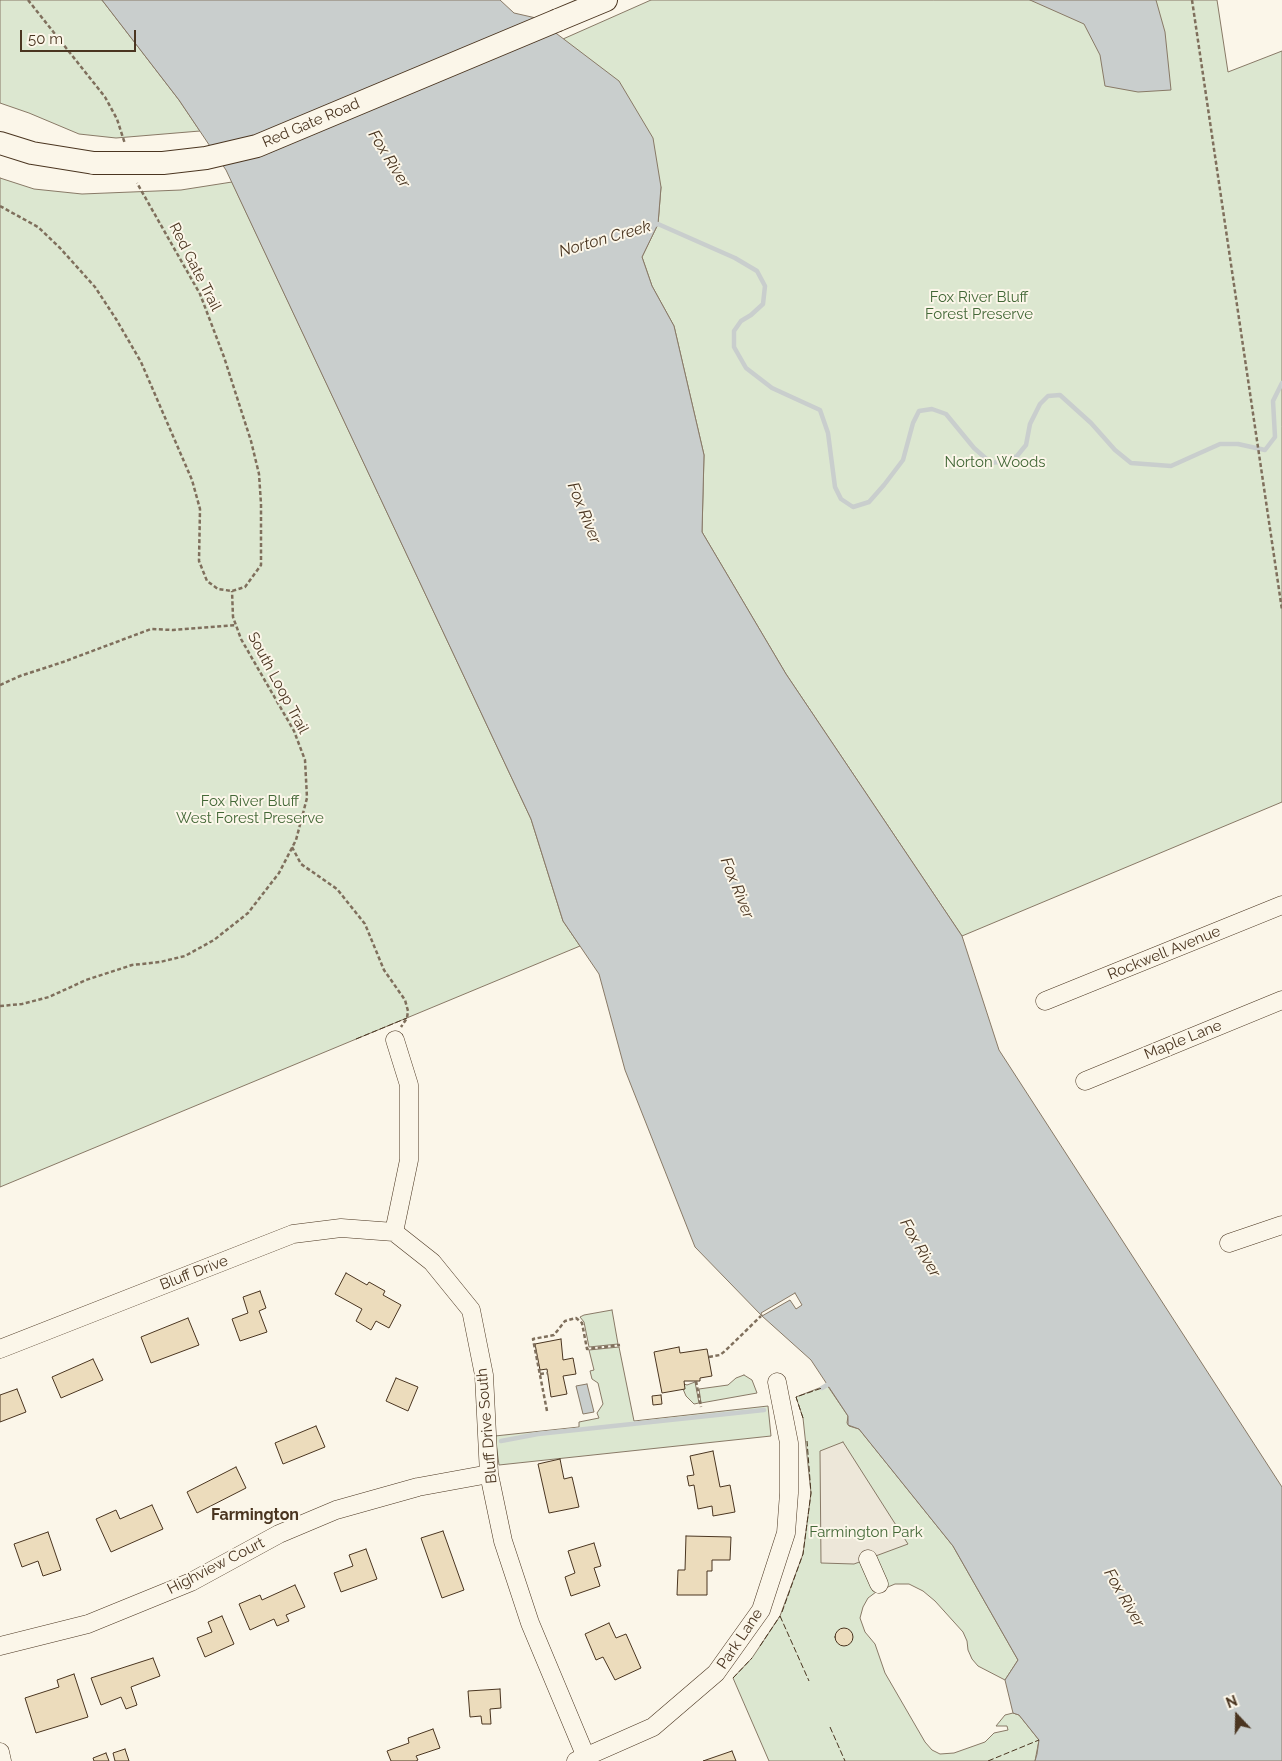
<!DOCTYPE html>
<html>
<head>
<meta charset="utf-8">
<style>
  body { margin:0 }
  #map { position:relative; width:1282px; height:1761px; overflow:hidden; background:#fbf6e9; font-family:Raleway,sans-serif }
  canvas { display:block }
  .north { position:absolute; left:1212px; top:1691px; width:50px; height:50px; -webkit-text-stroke:4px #fbf6e9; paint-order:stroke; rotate:339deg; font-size:14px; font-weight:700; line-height:20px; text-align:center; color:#4a3520 }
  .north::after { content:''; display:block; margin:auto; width:18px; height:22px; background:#4a3520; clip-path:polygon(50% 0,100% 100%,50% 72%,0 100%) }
  .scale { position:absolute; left:20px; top:30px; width:116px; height:22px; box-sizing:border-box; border:2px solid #4a3520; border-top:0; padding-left:6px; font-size:15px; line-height:18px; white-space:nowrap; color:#4a3520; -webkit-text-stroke:4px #fbf6e9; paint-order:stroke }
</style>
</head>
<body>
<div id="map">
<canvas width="1282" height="1761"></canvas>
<div class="north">N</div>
<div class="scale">50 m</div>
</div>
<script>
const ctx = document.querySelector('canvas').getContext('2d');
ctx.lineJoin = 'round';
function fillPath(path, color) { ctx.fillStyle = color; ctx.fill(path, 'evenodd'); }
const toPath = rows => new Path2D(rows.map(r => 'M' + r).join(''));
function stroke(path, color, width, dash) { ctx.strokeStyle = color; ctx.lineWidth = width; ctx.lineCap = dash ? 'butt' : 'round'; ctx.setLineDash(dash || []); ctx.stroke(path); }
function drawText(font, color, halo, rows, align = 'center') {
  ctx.font = font + ' Raleway,sans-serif'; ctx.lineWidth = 4; ctx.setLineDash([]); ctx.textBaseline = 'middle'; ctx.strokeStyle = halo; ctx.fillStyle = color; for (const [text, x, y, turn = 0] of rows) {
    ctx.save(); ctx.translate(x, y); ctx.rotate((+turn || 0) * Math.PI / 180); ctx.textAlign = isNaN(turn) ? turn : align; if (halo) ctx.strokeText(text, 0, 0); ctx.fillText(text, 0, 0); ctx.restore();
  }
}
const green = toPath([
  [0,0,102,0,179,100,200,131,116,138,79,134,29,113,0,103,0,0],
  [651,0,1217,0,1228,72,1282,51,1282,802,962,936,786,674,702,532,704,455,674,326,652,286,642,257,658,224,661,187,563,39,651,0],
  [0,178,34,189,82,194,181,190,232,182,531,819,563,921,580,946,0,1187,0,178],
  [612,1310,618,1344,589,1347,584,1322,580,1317,584,1315,612,1310],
  [619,1347,634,1421,768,1406,771,1436,499,1465,495,1436,579,1427,579,1422,599,1418,597,1413,603,1404,598,1383,592,1379,590,1371,594,1370,589,1350,619,1347],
  [744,1375,752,1380,757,1393,701,1403,699,1389,728,1385,736,1378,744,1375],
  [695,1382,699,1403,694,1404,686,1396,683,1389,684,1384,687,1385,695,1382],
  [827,1385,848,1416,847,1423,849,1426,859,1429,953,1546,1018,1660,1005,1680,978,1666,972,1659,968,1650,967,1641,963,1632,935,1601,923,1591,909,1584,895,1584,876,1592,868,1598,863,1607,860,1618,865,1632,875,1644,885,1673,925,1742,932,1750,940,1754,954,1753,985,1742,994,1733,1008,1730,1007,1726,996,1726,1005,1715,1013,1713,1019,1715,1039,1740,1035,1761,769,1761,733,1678,752,1658,780,1616,803,1554,811,1493,803,1418,796,1397,827,1385]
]);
fillPath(green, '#dce7d0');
stroke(green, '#887966', 1);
const parking = toPath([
  [843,1442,908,1544,854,1564,821,1563,820,1451,843,1442]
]);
fillPath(parking, '#ede7d9');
stroke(parking, '#887966', 1);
const water = toPath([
  [102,0,500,0,514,13,536,18,619,81,653,138,661,187,658,224,642,257,652,286,674,326,704,455,702,532,786,674,962,936,999,1050,1282,1487,1282,1761,1035,1761,1037,1754,1039,1740,1019,1715,1013,1713,1005,1680,1018,1660,953,1546,859,1429,848,1425,848,1416,811,1360,762,1316,695,1247,625,1070,599,974,563,921,531,819,226,170,179,100,102,0],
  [1030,0,1156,0,1165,32,1171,90,1138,92,1105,86,1100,55,1084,24,1030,0],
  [587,1384,594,1412,583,1414,576,1386,587,1384]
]);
fillPath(water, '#c9cecd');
stroke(water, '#887966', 1);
const pier = toPath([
  [795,1293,802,1305,796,1309,790,1300,762,1316,762,1315,761,1313,795,1293]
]);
fillPath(pier, '#fbf6e9');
stroke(pier, '#887966', 1);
stroke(toPath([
  [654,225,658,224,735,258,757,271,765,286,763,304,751,315,741,321,734,331,734,347,746,368,772,388,820,410,828,433,835,487,841,499,853,507,869,502,884,485,903,460,913,423,919,411,932,409,946,414,974,448,991,463,1005,461,1017,456,1026,445,1030,424,1040,404,1048,396,1060,395,1091,423,1115,450,1131,463,1171,466,1220,444,1238,444,1265,450,1275,437,1273,401,1282,383],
  [822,1388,832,1382],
  [501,1441,538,1434,764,1410]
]), '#c9cecd', 4.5);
const building = toPath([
  [346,1273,367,1285,369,1282,385,1291,383,1295,401,1305,389,1328,376,1321,371,1330,356,1321,362,1309,335,1294,346,1273],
  [260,1291,266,1308,259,1311,267,1332,240,1341,232,1319,248,1313,243,1297,260,1291],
  [188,1318,199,1345,151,1363,141,1337,188,1318],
  [561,1339,563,1360,573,1358,576,1374,563,1376,567,1394,551,1397,547,1369,540,1370,535,1344,561,1339],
  [679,1347,680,1353,707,1349,712,1376,700,1378,700,1381,684,1381,685,1389,662,1393,654,1352,679,1347],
  [93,1359,103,1380,61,1398,52,1377,93,1359],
  [396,1378,418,1387,408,1411,386,1401,396,1378],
  [17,1389,26,1412,0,1422,0,1395,17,1389],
  [661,1395,662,1404,653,1405,652,1396,661,1395],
  [316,1426,325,1447,283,1464,275,1443,316,1426],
  [713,1451,720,1487,730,1485,735,1512,713,1516,712,1506,698,1509,694,1485,689,1486,687,1476,694,1475,690,1456,713,1451],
  [560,1459,564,1479,572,1477,579,1507,549,1513,538,1464,560,1459],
  [236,1467,246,1488,197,1513,187,1492,236,1467],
  [152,1505,163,1529,111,1552,96,1519,116,1510,120,1519,152,1505],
  [443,1531,464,1590,442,1598,421,1538,443,1531],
  [48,1532,61,1570,43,1576,38,1561,22,1567,14,1544,48,1532],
  [686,1536,731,1537,730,1560,712,1560,712,1571,707,1571,707,1595,677,1595,678,1570,685,1570,686,1536],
  [594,1543,601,1566,594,1568,600,1586,571,1596,565,1577,575,1573,568,1551,594,1543],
  [366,1549,377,1579,341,1592,334,1573,353,1566,349,1555,366,1549],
  [295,1585,305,1607,286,1615,289,1621,277,1626,274,1619,250,1630,239,1604,260,1595,262,1600,295,1585],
  [222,1616,234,1644,205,1657,197,1638,212,1632,208,1622,222,1616],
  [609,1623,616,1638,626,1634,641,1668,615,1680,603,1657,596,1660,585,1634,609,1623],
  '835 1637a9 9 0 1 1 18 0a9 9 0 1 1-18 0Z',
  [153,1658,160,1676,131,1687,137,1705,126,1709,121,1697,101,1705,91,1678,153,1658],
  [74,1674,88,1717,36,1733,25,1698,59,1687,57,1680,74,1674],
  [500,1689,501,1708,490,1709,491,1724,482,1724,481,1716,470,1717,468,1691,500,1689],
  [433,1729,440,1748,416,1756,418,1760,416,1761,391,1761,387,1751,409,1743,408,1738,433,1729],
  [125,1749,129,1761,115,1761,113,1753,125,1749],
  [732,1751,736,1761,703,1761,732,1751],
  [106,1753,109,1761,94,1761,93,1758,106,1753]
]);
fillPath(building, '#ecdcbc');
stroke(building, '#4a3520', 1);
const minor = toPath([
  [1045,1001,1282,905],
  [1085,1081,1282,1000],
  [394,1232,432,1262,471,1310,484,1375,489,1474,503,1541,530,1623,586,1757],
  [394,1232,409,1160,409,1085,395,1040],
  [1229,1243,1282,1225],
  [0,1349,293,1234,341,1228,394,1232],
  [868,1559,879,1584],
  [0,1646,88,1624,191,1582,279,1534,336,1510,418,1487,489,1474],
  [0,1752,2,1761],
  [576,1761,653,1727,716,1673,761,1610,786,1533,789,1493,789,1443,777,1382]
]);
const major = toPath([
  [558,20,606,0],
  [0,143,32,153,94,163]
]);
stroke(minor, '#4a3520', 19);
stroke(major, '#4a3520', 24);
stroke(toPath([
  [28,0,105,97,117,119,125,144],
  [1192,0,1282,610],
  [0,206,38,227,60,248,95,287,116,319,141,362,192,480,200,509,199,561,207,581,218,589,232,591,245,587,261,565,261,504,259,474,251,441,224,357,200,294,137,183],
  [0,685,20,676,63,662,151,629,173,630,236,625],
  [292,847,301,864,337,889,365,924,384,970,405,1000,408,1011,407,1018,401,1027],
  [0,1006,22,1004,49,997,86,980,132,965,160,962,185,956,214,940,248,913,279,873,296,840,307,798,305,760,294,731,241,639,233,617,232,591],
  [709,1357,720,1355,725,1351,761,1316],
  [540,1374,548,1373],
  [696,1381,701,1407],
  [547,1411,533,1339,554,1335,565,1321,576,1318,582,1323,587,1349,620,1345]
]), '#7f6f5c', 2.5, [4, 2.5]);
stroke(minor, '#fbf6e9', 18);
stroke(major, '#fbf6e9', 22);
const majorBridge = toPath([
  [94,163,163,163,206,158,257,146,558,20]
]);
stroke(majorBridge, '#4a3520', 24, []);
stroke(majorBridge, '#fbf6e9', 22);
stroke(toPath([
  [356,1039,407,1018],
  [803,1418,796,1397,822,1388],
  [782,1612,803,1554,811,1493,807,1441],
  [780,1616,809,1681],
  [760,1646,780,1616],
  [733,1678,752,1658],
  [830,1727,845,1761],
  [988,1761,1039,1740]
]), '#4a3520', 1, [6, 2.5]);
drawText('15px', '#4a3520', '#fbf6e9', [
  ["Red Gate Road",311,123,-23],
  ["Red Gate Trail",195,267,63],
  ["South Loop Trail",278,683,62],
  ["Rockwell Avenue",1164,953,-22],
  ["Maple Lane",1183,1040,-22],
  ["Bluff Drive",194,1273,-21],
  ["Bluff Drive South",487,1426,-95],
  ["Highview Court",216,1566,-27],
  ["Park Lane",740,1639,-56]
]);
drawText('15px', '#436837', '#fbf6e9', [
  ["Fox River Bluff",979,297],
  ["Forest Preserve",979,314],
  ["Norton Woods",995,462],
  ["Fox River Bluff",250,801],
  ["West Forest Preserve",250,818],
  ["Farmington Park",866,1532]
]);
drawText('italic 16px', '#4a3520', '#fbf6e9', [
  ["Fox River",389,159,58],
  ["Norton Creek",605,239,-16],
  ["Fox River",584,513,68],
  ["Fox River",737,888,68],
  ["Fox River",920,1248,60],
  ["Fox River",1124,1598,60]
]);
drawText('bold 16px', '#4a3520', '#fbf6e9', [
  ["Farmington",255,1515]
]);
</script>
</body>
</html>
